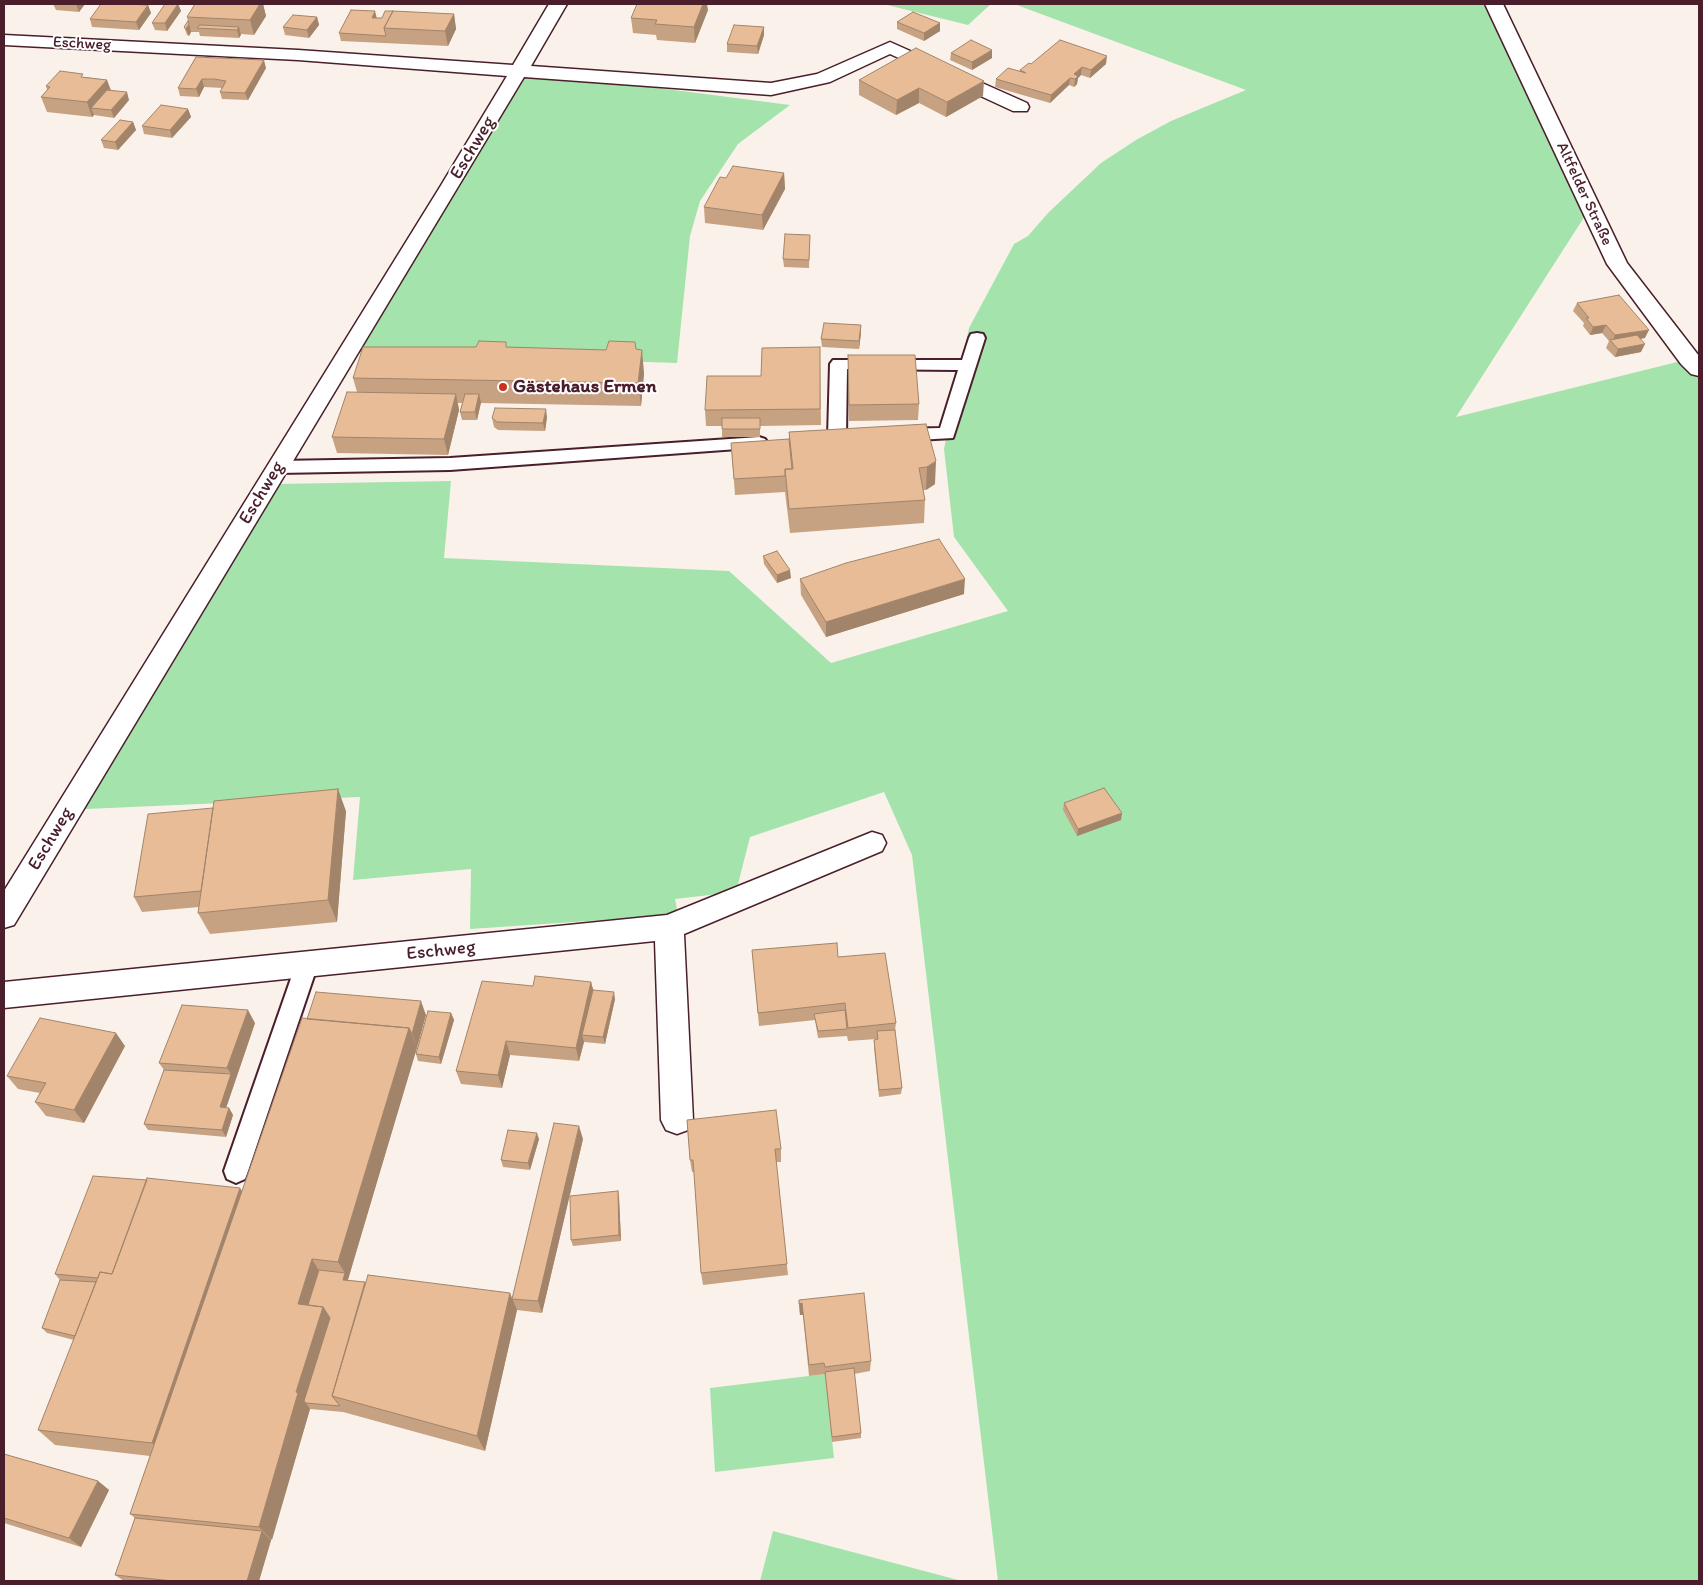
<!DOCTYPE html>
<html>
<head>
<meta charset="utf-8">
<style>
  body { margin:0 }
  #map { position:relative; width:1703px; height:1585px; overflow:hidden; background:#faf2ea; font-family:Itim,sans-serif }
  canvas { display:block }
  .frame { position:absolute; inset:0; border:5px solid #4a1f2b; pointer-events:none }
</style>
</head>
<body>
<div id="map">
<canvas width="1703" height="1585"></canvas>
<div class="frame"></div>
</div>
<script>
const ctx = document.querySelector('canvas').getContext('2d');
ctx.lineJoin = 'round';
function fillPath(path, color) { ctx.fillStyle = color; ctx.fill(path, 'evenodd'); }
const toPath = rows => new Path2D(rows.map(r => 'M' + r).join(''));
function stroke(path, color, width, dash) { ctx.strokeStyle = color; ctx.lineWidth = width; ctx.lineCap = dash ? 'butt' : 'round'; ctx.setLineDash(dash || []); ctx.stroke(path); }
function drawText(font, color, halo, rows, align = 'center') {
  ctx.font = font + ' Itim,sans-serif'; ctx.lineWidth = 4; ctx.setLineDash([]); ctx.textBaseline = 'middle'; ctx.strokeStyle = halo; ctx.fillStyle = color; for (const [text, x, y, turn = 0] of rows) {
    ctx.save(); ctx.translate(x, y); ctx.rotate((+turn || 0) * Math.PI / 180); ctx.textAlign = isNaN(turn) ? turn : align; if (halo) ctx.strokeText(text, 0, 0); ctx.fillText(text, 0, 0); ctx.restore();
  }
}
fillPath(toPath([
  [883,4,991,4,968,25],
  [1014,4,1494,4,1590,208,1456,417,1689,359,1699,368,1699,1581,998,1581,912,855,884,792,750,837,736,892,675,899,678,915,470,929,471,869,353,880,360,797,63,810,275,484,451,481,444,558,729,571,831,663,1008,611,954,537,944,449,969,328,1014,244,1028,236,1048,213,1101,163,1136,140,1171,121,1246,90],
  [519,70,790,105,738,144,700,201,690,236,677,363,349,352],
  [825,1374,834,1458,715,1472,710,1388],
  [773,1531,962,1581,760,1581]
]), '#a4e3ac');
const service = toPath([
  [977,333,983,334,985,338,953,438,899,441,893,439,890,435,893,431,899,429,940,428,958,370,847,369,846,437,843,441,831,441,828,437,830,364,833,360,962,360,969,338,971,334,977,333],
  [759,437,765,439,768,443,765,447,450,470,278,473,272,471,269,467,272,463,278,461,450,458,759,437],
  [307,954,315,957,318,964,248,1171,245,1179,236,1183,227,1179,224,1171,296,964,299,957,307,954]
]);
const minor = toPath([
  [549,4,567,4,531,66,771,83,817,74,890,42,1027,103,1029,107,1027,111,1013,111,890,54,830,82,771,95,524,77,14,925,4,928,4,891,440,187,507,76,298,60,4,45,4,35,298,50,513,65,549,4],
  [872,832,882,835,886,843,882,851,684,934,693,1120,688,1130,677,1134,666,1130,661,1120,655,941,4,1008,4,982,667,915,872,832]
]);
const tertiary = toPath([
  [1485,4,1503,4,1627,263,1699,356,1699,376,1691,374,1681,364,1607,264,1485,4]
]);
stroke(service, '#4a1f2b', 4);
stroke(minor, '#4a1f2b', 3);
stroke(tertiary, '#4a1f2b', 3);
fillPath(service, '#fff');
fillPath(minor, '#fff');
fillPath(tertiary, '#fff');
fillPath(toPath([
  [53,4,85,4,79,12,56,10],
  [178,4,181,11,167,31,155,30,152,23],
  [195,4,263,4,266,16,254,35,241,34,239,38,200,36,199,32,191,32,189,36,187,35,184,27,188,21,187,17],
  [148,5,151,13,139,30,92,27,90,19],
  [708,10,695,43,657,40,656,35,633,33,631,18],
  [454,14,456,29,448,46,341,41,339,33,376,18],
  [317,17,319,25,309,38,285,35,283,27],
  [897,22,940,23,940,31,924,41,897,29],
  [764,27,764,35,758,54,727,52,727,44],
  [992,50,992,58,972,70,950,60,951,53],
  [196,57,266,68,248,100,222,99,220,92,222,88,204,87,199,97,180,96,178,88],
  [1031,64,1106,64,1090,78,1081,75,1078,78,1077,84,1074,87,1069,85,1050,103,995,87,996,79,1019,71],
  [85,77,107,80,111,90,129,100,114,118,94,115,92,117,47,112,41,97,47,90,46,86],
  [859,80,983,96,946,117,919,103,896,115,859,95],
  [188,109,191,117,172,138,144,134,142,126],
  [133,122,136,130,118,150,104,148,101,140],
  [784,173,785,189,763,230,705,223,704,207,726,178],
  [810,235,809,268,784,267,783,259],
  [1577,303,1645,338,1640,339,1641,352,1615,357,1606,348,1609,341,1602,333,1590,335,1583,326,1584,323,1573,311],
  [861,325,861,333,859,349,822,347,821,339],
  [507,347,606,350,636,349,644,373,641,406,481,403,477,420,462,420,460,412,463,403,458,403,459,410,448,455,337,453,332,437,357,392,353,378],
  [820,347,821,425,760,426,760,437,722,437,722,426,706,426,705,410,761,376],
  [848,355,919,404,918,420,849,421],
  [547,417,545,431,498,430,494,427,492,418],
  [926,424,935,484,926,490,923,490,925,500,924,523,790,533,785,492,735,495,731,443,789,439,789,432],
  [763,556,791,578,777,583,764,564],
  [800,579,964,594,826,637,801,595],
  [1064,803,1121,820,1077,836,1063,810],
  [346,811,337,922,210,934,198,913,199,907,142,912,134,897],
  [752,950,838,957,896,1023,895,1030,902,1088,901,1094,879,1097,874,1047,874,1040,877,1039,848,1041,847,1036,818,1038,815,1020,759,1026],
  [591,982,593,990,615,999,605,1044,584,1042,579,1061,510,1055,502,1088,461,1084,456,1071,533,986],
  [451,1013,454,1020,441,1064,418,1061,416,1054],
  [426,1015,348,1280,512,1299,583,1139,542,1313,517,1310,485,1451,343,1412,310,1409,259,1581,124,1581,115,1575,135,1518,130,1514,150,1456,55,1445,38,1430,74,1340,47,1333,42,1328,60,1280,55,1274,242,1191,307,1019],
  [255,1023,226,1108,229,1108,233,1115,226,1137,148,1130,144,1124,164,1070,159,1063],
  [125,1046,84,1123,46,1116,35,1102,40,1093,18,1089,7,1076],
  [687,1120,781,1149,781,1162,776,1162,788,1275,703,1285,701,1273,694,1172,692,1172,690,1160],
  [539,1139,530,1170,503,1167,501,1160],
  [618,1191,619,1197,621,1241,573,1246,571,1240],
  [799,1300,871,1361,870,1371,854,1374,861,1433,861,1438,832,1442,825,1374,809,1376,803,1315,800,1315],
  [4,1454,98,1481,109,1490,81,1547,4,1523]
]), '#c7a282');
fillPath(toPath([
  [76,4,85,4,79,12],
  [178,4,181,11,167,31,165,23],
  [260,4,263,4,266,16,254,35,250,20],
  [703,4,707,4,708,10,695,43,694,27],
  [148,5,151,13,139,30,136,22],
  [375,11,377,19,372,18],
  [454,14,456,29,448,46,445,31],
  [317,17,319,25,309,38,307,30],
  [940,23,940,31,924,41,924,33],
  [189,24,191,32,189,36,186,29],
  [239,27,241,35,239,38,237,30],
  [764,27,764,35,758,54,757,46],
  [992,50,992,58,972,70,972,62],
  [1107,56,1106,64,1090,78,1091,70],
  [264,60,266,68,248,100,245,93],
  [1082,67,1081,75,1078,78,1077,84,1074,87,1075,79,1074,74],
  [1070,78,1069,85,1050,103,1051,95],
  [202,79,204,87,199,97,196,89],
  [107,80,112,95,91,108,94,115,92,117,87,102],
  [984,81,983,96,946,117,947,102],
  [919,88,919,103,896,115,897,100],
  [127,92,129,100,114,118,111,110],
  [188,109,191,117,172,138,170,130],
  [133,122,136,130,118,150,115,142],
  [784,173,785,189,763,230,762,215],
  [861,325,861,333,859,349,859,341],
  [1606,325,1602,333,1590,335,1593,327],
  [1649,330,1645,338,1612,343,1615,335],
  [1645,344,1641,352,1615,357,1618,349],
  [642,350,644,373,641,406,638,383],
  [456,394,459,410,448,455,444,439],
  [479,394,481,402,477,420,475,412],
  [546,409,547,417,545,431,543,423],
  [936,461,935,484,926,490,927,467],
  [790,570,791,578,777,583,777,575],
  [965,579,964,594,826,637,826,622],
  [338,789,346,811,337,922,328,900],
  [1122,813,1121,820,1077,836,1078,829],
  [591,982,595,996,582,1035,584,1042,579,1061,576,1048],
  [614,992,615,999,605,1044,603,1037],
  [421,1001,426,1015,417,1048,412,1034],
  [248,1010,255,1023,224,1114,220,1107,231,1074,227,1068],
  [451,1013,454,1020,441,1064,439,1057],
  [409,1028,417,1048,346,1286,343,1280,345,1273,338,1262],
  [116,1033,125,1046,84,1123,74,1110],
  [506,1041,510,1055,502,1088,498,1075],
  [229,1108,233,1115,226,1137,222,1130],
  [579,1126,583,1139,542,1313,538,1301],
  [537,1133,539,1139,530,1170,528,1163],
  [240,1188,252,1206,167,1458,152,1443],
  [618,1191,619,1197,621,1241,619,1235],
  [312,1259,322,1276,310,1316,298,1304],
  [510,1293,517,1310,485,1451,477,1436],
  [802,1303,803,1315,800,1315,799,1304],
  [323,1307,334,1323,306,1403,310,1409,272,1540,259,1527,296,1392],
  [98,1481,109,1490,81,1547,69,1538],
  [262,1531,271,1540,259,1581,247,1581]
]), '#a2846a');
const building = toPath([
  [101,4,128,4,148,5,136,22,90,19,101,4],
  [165,4,178,4,165,23,152,23,165,4],
  [195,4,260,4,250,20,187,17,195,4],
  [637,4,703,4,694,27,655,24,657,20,631,18,637,4],
  [351,10,375,11,372,18,382,18,385,11,393,11,384,28,386,36,339,33,351,10],
  [393,11,454,14,445,31,384,28,393,11],
  [913,12,940,23,924,33,897,22,913,12],
  [293,15,317,17,307,30,283,27,293,15],
  [188,21,189,24,186,29,184,27,188,21],
  [200,25,239,27,237,30,197,28,200,25],
  [734,25,764,27,757,46,727,44,734,25],
  [971,40,992,50,972,62,951,53,971,40],
  [1060,40,1107,56,1091,70,1082,67,1074,74,1078,76,1075,79,1070,78,1051,95,996,79,1008,68,1026,73,1020,70,1029,63,1031,64,1060,40],
  [916,48,984,81,947,102,919,88,897,100,859,80,916,48],
  [196,57,264,60,245,93,220,92,226,81,214,79,202,79,196,89,178,88,196,57],
  [60,71,83,74,81,77,107,80,87,102,41,97,50,87,46,86,60,71],
  [107,90,127,92,111,110,91,108,107,90],
  [161,105,188,109,170,130,142,126,161,105],
  [120,120,133,122,115,142,101,140,120,120],
  [733,166,784,173,762,215,704,207,720,177,726,178,733,166],
  [785,234,810,235,809,260,783,259,785,234],
  [1619,295,1649,330,1615,335,1606,325,1593,327,1586,318,1589,318,1577,303,1619,295],
  [824,323,861,325,859,341,821,339,824,323],
  [1637,335,1645,344,1618,349,1610,340,1637,335],
  [479,341,506,342,506,347,606,350,609,341,635,342,636,349,642,350,638,383,353,378,363,347,476,347,479,341],
  [820,347,820,409,705,410,707,376,761,376,762,348,820,347],
  [848,355,915,355,919,404,849,405,848,355],
  [347,392,456,394,444,439,332,437,347,392],
  [465,394,479,394,475,412,460,412,465,394],
  [495,408,546,409,543,423,497,422,492,418,495,408],
  [722,418,760,418,760,429,722,429,722,418],
  [926,424,936,461,927,467,919,468,925,500,789,509,785,469,793,469,789,432,926,424],
  [789,439,792,469,785,469,785,476,734,479,731,443,789,439],
  [939,539,965,579,826,622,800,579,846,563,939,539],
  [777,551,790,570,777,575,763,556,777,551],
  [1104,788,1122,813,1078,829,1064,803,1104,788],
  [338,789,328,900,198,913,214,801,338,789],
  [213,808,201,891,134,897,148,814,213,808],
  [837,943,838,957,885,953,896,1023,848,1028,845,1003,758,1013,752,950,837,943],
  [535,976,591,982,576,1048,506,1041,498,1075,456,1071,482,981,533,986,535,976],
  [593,990,614,992,603,1037,582,1035,593,990],
  [316,992,421,1001,412,1034,409,1028,307,1019,316,992],
  [182,1005,248,1010,227,1068,159,1063,182,1005],
  [845,1010,847,1029,818,1031,814,1014,845,1010],
  [428,1011,451,1013,439,1057,416,1054,428,1011],
  [40,1018,116,1033,74,1110,35,1102,46,1083,7,1076,40,1018],
  [302,1018,409,1028,338,1262,312,1259,298,1304,323,1307,296,1392,298,1393,259,1527,130,1514,302,1018],
  [895,1030,902,1088,879,1090,874,1040,878,1039,877,1031,895,1030],
  [164,1070,231,1074,220,1107,229,1108,222,1130,144,1124,164,1070],
  [776,1110,781,1149,775,1149,787,1264,701,1273,693,1160,690,1160,687,1120,776,1110],
  [554,1123,579,1126,538,1301,512,1299,554,1123],
  [508,1130,537,1133,528,1163,501,1160,508,1130],
  [93,1176,147,1180,112,1274,100,1272,98,1278,55,1274,93,1176],
  [147,1178,240,1188,152,1443,38,1430,100,1272,112,1274,147,1178],
  [618,1191,619,1235,571,1240,570,1196,618,1191],
  [319,1270,345,1273,343,1280,365,1282,332,1396,340,1406,306,1403,304,1401,330,1318,323,1307,308,1305,319,1270],
  [368,1275,510,1293,477,1436,332,1396,368,1275],
  [60,1280,96,1282,75,1336,42,1328,60,1280],
  [864,1293,871,1361,825,1367,824,1363,809,1365,802,1303,799,1304,799,1300,864,1293],
  [854,1368,861,1433,832,1437,825,1372,854,1368],
  [4,1454,98,1481,69,1538,4,1518,4,1454],
  [135,1518,262,1531,247,1581,173,1581,115,1575,135,1518]
]);
fillPath(building, '#e7bc97');
stroke(building, '#a2846a', 1);
for (const [x, y, r, color] of [
  [503,387,5,"#c8321e"]
]) { const dot = new Path2D(); dot.arc(x, y, r, 0, 2 * Math.PI); ctx.fillStyle = color; ctx.fill(dot); stroke(dot, '#fff', 2); }
drawText('16px', '#4a1f2b', '#fff', [
  ["Eschweg",82,44,3],
  ["Altfelder Straße",1584,194,65]
]);
drawText('19px', '#4a1f2b', '#fff', [
  ["Eschweg",473,148,-59],
  ["Eschweg",262,493,-59],
  ["Eschweg",51,839,-59],
  ["Eschweg",441,951,-6]
]);
drawText('bold 19px', '#4a1f2b', '#fff', [
  ["Gästehaus Ermen",513,387]
], 'left');
</script>
</body>
</html>
